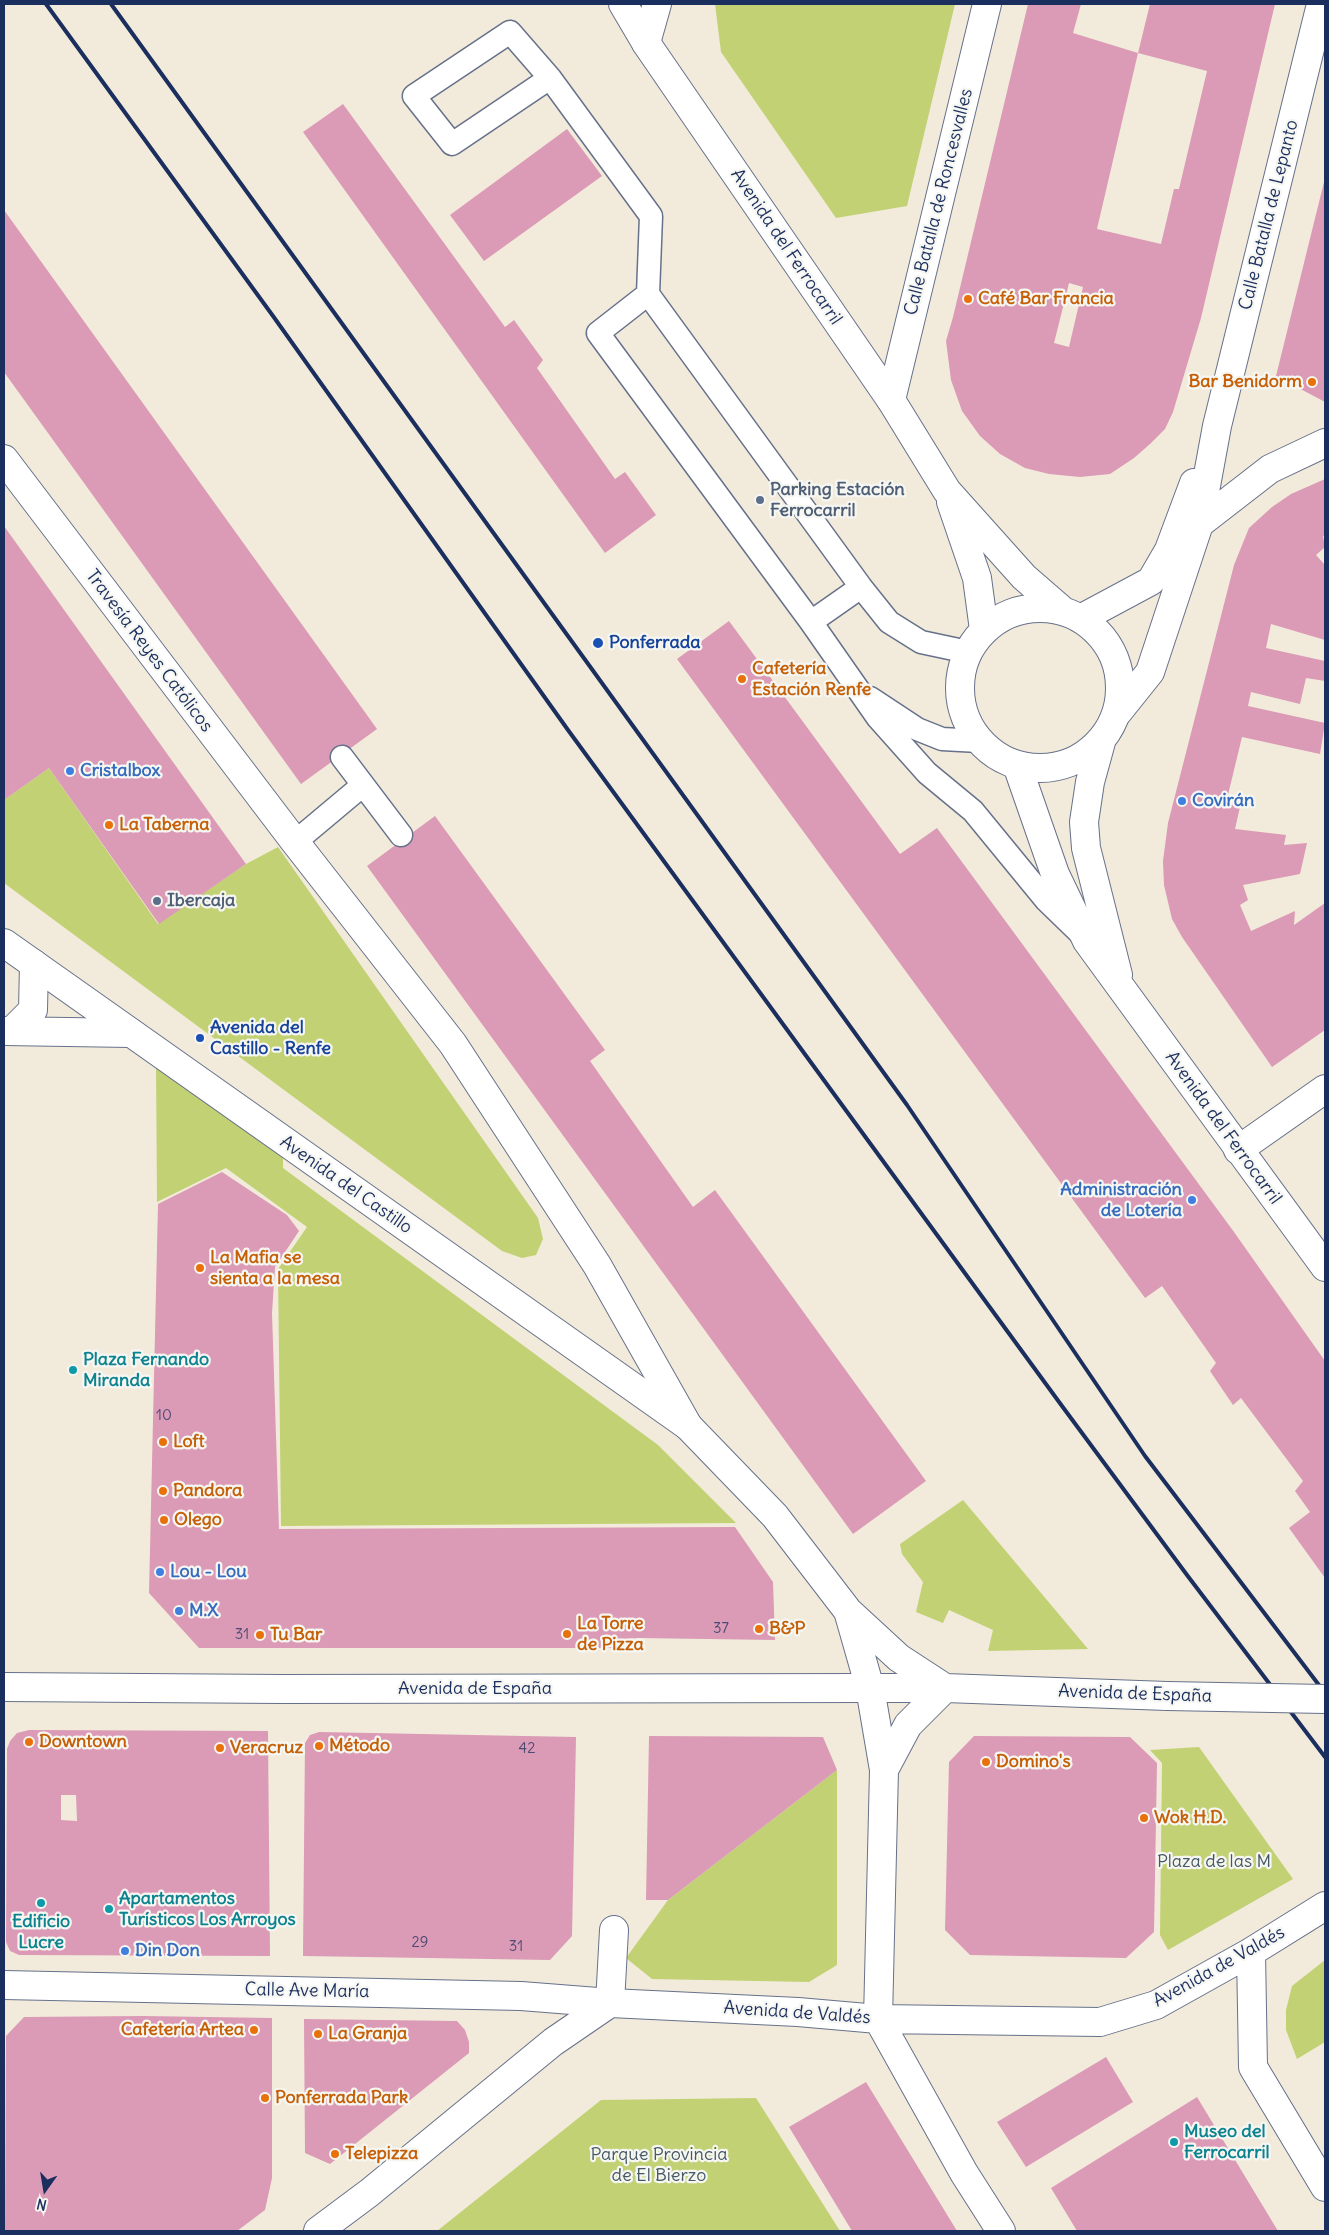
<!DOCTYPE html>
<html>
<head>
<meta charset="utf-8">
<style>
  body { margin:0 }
  #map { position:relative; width:1329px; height:2235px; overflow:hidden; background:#f2ebdb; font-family:Delius,sans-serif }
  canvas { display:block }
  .frame { position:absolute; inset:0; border:5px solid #1b2f5e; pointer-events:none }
  .north { position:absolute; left:20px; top:2165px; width:50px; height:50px; -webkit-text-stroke:4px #f6f6f2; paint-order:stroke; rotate:193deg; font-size:14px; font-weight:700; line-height:20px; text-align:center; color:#1b2f5e }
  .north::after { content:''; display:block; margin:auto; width:18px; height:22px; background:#1b2f5e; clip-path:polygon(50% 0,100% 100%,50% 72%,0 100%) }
</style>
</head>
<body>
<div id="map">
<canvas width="1329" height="2235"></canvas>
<div class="frame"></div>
<div class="north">N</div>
</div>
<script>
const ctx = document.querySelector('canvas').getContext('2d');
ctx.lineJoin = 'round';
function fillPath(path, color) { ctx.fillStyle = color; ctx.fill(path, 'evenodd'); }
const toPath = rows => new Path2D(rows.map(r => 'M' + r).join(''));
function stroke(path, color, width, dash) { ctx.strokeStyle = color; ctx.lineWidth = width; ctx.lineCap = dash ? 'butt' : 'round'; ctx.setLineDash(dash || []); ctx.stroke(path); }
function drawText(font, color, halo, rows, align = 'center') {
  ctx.font = font + ' Delius,sans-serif'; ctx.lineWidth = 4.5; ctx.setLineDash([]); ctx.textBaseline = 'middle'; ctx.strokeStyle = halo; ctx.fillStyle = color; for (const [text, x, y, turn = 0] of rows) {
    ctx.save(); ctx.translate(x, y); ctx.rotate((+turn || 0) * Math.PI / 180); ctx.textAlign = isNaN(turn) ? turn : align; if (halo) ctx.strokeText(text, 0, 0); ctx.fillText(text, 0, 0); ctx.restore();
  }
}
fillPath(toPath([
  [715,4,955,4,907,206,836,218,721,52],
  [49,768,158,924,246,864,278,847,538,1218,543,1239,536,1255,522,1258,502,1251,4,883,4,800],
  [156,1063,283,1148,283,1168,658,1445,736,1523,281,1526,278,1269,307,1227,226,1168,157,1202],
  [963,1500,1088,1649,988,1651,993,1630,949,1610,943,1623,916,1612,923,1582,902,1554,900,1544],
  [1199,1747,1293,1879,1168,1950,1160,1935,1162,1763,1150,1750],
  [837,1770,837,1965,809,1982,652,1979,626,1958,668,1900],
  [1325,1960,1325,2042,1297,2059,1286,2030,1286,2010,1292,1986],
  [756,2098,840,2231,437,2231,601,2100]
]), '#c2d173');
fillPath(toPath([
  [1028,4,1081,4,1073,33,1138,53,1097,229,1161,244,1174,189,1179,189,1207,71,1138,53,1150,4,1275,4,1201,318,1173,412,1165,429,1150,444,1134,458,1110,474,1080,477,1049,474,1025,468,1000,454,980,436,962,411,951,380,946,341,953,317],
  [1069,283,1083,287,1069,347,1054,343],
  [343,104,505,327,514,320,543,360,537,368,615,479,625,472,656,515,605,553,303,132],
  [567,129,602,176,484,261,450,215],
  [1325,178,1325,402,1276,376],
  [4,210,377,729,301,784,4,372],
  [1325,479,1325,535,1323,536,1325,547,1316,555,1325,565,1325,640,1271,624,1266,648,1325,661,1325,681,1306,678,1300,704,1251,692,1248,706,1325,723,1320,754,1242,737,1226,803,1240,807,1235,829,1286,835,1284,845,1307,843,1300,874,1243,885,1248,900,1240,905,1251,931,1295,911,1294,925,1325,903,1325,1030,1272,1067,1182,937,1172,919,1164,885,1163,861,1168,823,1234,565,1249,528,1272,507,1291,494],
  [4,526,246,864,159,924,49,768,4,800],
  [729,621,900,854,937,828,1234,1232,1325,1361,1325,1578,1289,1528,1310,1512,1295,1491,1303,1481,1241,1398,1233,1405,1210,1371,1216,1363,1162,1286,1145,1298,677,659],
  [435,816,605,1050,590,1061,693,1207,715,1190,926,1481,853,1534,367,866],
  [222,1172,287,1215,299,1231,275,1267,272,1313,279,1529,735,1527,773,1582,775,1640,638,1638,618,1640,617,1648,199,1648,149,1593,158,1204],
  [29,1730,268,1731,270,1956,19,1955,10,1951,6,1942,7,1749,10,1741,17,1733],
  [61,1795,76,1795,77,1821,61,1820],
  [319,1732,576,1737,572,1936,550,1960,303,1956,305,1743,310,1735],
  [649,1736,823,1737,837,1770,668,1900,646,1900],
  [974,1736,1130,1737,1157,1763,1154,1932,1126,1958,970,1955,945,1930,949,1762],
  [143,2016,272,2018,272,2178,265,2210,237,2231,5,2231,6,2036,24,2017],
  [304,2019,457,2021,465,2030,469,2042,469,2053,330,2164,305,2153],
  [1106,2057,1133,2102,1026,2167,997,2122],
  [866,2082,957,2231,852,2231,789,2127],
  [1197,2097,1278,2231,1077,2231,1051,2188]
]), '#db9ab5');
const lane = toPath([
  [550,78,452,144,414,96,510,32,550,78,651,216,648,294,861,587,889,622,921,642,968,652],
  [648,294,598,333,811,622,878,718,927,773,973,811,1046,900,1079,932],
  [811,622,861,587],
  [870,698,917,729,942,739,979,741],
  [342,757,401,835],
  [295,842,363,785]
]);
const street = toPath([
  [646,43,657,4],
  [891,400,987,4],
  [4,459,295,842,453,1044,597,1265,688,1426],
  [1199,524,1270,469,1325,443],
  [1082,618,1151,581,1169,550,1194,483],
  [1118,712,1150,672,1199,524,1217,426,1321,4],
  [13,1030,33,1010,34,964],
  [4,1031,131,1033],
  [1238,1150,1325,1089],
  [4,1687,281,1689,870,1688],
  [4,1985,521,1996,610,2003,614,1930]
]);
const secondary = toPath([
  [623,4,646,43,891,400,947,491,1024,577,1062,610],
  [951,502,977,578,984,630],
  '960 688a80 80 0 1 1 160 0a80 80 0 1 1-160 0Z',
  [1101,742,1090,782,1084,822,1086,848,1118,975],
  [1017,765,1055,874,1087,941,1325,1267],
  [4,943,688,1426,775,1516,848,1611,870,1688,884,1770,878,2019,964,2173,1001,2231],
  [848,1611,899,1658,945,1688],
  [870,1688,945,1688,1167,1696],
  [884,1770,908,1725,945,1688],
  [1251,1952,1253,2067,1325,2187],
  [318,2231,369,2193,553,2042,610,2003,798,2012,878,2019,1100,2022,1156,2005,1251,1952,1325,1906]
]);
stroke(lane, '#66718a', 25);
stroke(street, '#66718a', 30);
stroke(secondary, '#66718a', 30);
stroke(lane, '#fff', 22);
stroke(street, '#fff', 28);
stroke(secondary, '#fff', 28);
stroke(toPath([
  [46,4,273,316,568,730,1062,1406,1187,1575,1325,1757],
  [111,4,907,1105,1145,1456,1325,1693]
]), '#1b2f5e', 4);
const secondaryBridge = toPath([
  [1167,1696,1325,1699]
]);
stroke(secondaryBridge, '#66718a', 30, []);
stroke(secondaryBridge, '#fff', 28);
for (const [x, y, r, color] of [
  [968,299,5,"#e8710a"],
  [1312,382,5,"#e8710a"],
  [760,500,5,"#5c6f8a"],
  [598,643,6,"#1a4fb4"],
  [742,679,5,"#e8710a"],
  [70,771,5,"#3f7fe0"],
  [1182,801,5,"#3f7fe0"],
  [109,825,5,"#e8710a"],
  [157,901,5,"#5c6f8a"],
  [200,1038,5,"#1a4fb4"],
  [1192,1200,5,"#3f7fe0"],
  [200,1268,5,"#e8710a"],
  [73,1370,5,"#0f9aa8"],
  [163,1442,5,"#e8710a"],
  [163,1491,5,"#e8710a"],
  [164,1520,5,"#e8710a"],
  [160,1572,5,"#3f7fe0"],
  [179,1611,5,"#3f7fe0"],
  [759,1629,5,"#e8710a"],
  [567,1634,5,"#e8710a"],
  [260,1635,5,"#e8710a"],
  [29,1742,5,"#e8710a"],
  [319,1746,5,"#e8710a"],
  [220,1748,5,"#e8710a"],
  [986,1762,5,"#e8710a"],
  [1144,1818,5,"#e8710a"],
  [41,1903,5,"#0f9aa8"],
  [109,1909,5,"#0f9aa8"],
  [125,1951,5,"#3f7fe0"],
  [254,2030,5,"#e8710a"],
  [318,2034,5,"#e8710a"],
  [265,2098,5,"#e8710a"],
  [1174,2142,5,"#0f9aa8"],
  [335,2154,5,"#e8710a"]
]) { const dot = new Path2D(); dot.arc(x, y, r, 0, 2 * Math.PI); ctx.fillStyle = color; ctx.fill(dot); stroke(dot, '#f6f6f2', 2); }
drawText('15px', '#4b4a74', null, [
  ["10",164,1416],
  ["37",721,1629],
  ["31",242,1635],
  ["42",527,1749],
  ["29",420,1943],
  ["31",516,1947]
]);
drawText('18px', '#1b2f5e', '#f6f6f2', [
  ["Calle Batalla de Roncesvalles",939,202,-76],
  ["Calle Batalla de Lepanto",1269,215,-76],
  ["Avenida del Ferrocarril",786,247,56],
  ["Travesía Reyes Católicos",149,651,53],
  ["Avenida del Ferrocarril",1223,1128,54],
  ["Avenida del Castillo",346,1185,35],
  ["Avenida de España",475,1689],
  ["Avenida de España",1135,1694,2],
  ["Avenida de Valdés",1219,1967,-29],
  ["Calle Ave María",307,1991,1],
  ["Avenida de Valdés",797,2013,4]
]);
drawText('bold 18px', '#c56008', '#f6f6f2', [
  ["Café Bar Francia",978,299],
  ["Bar Benidorm",1302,382,"right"],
  ["Cafetería",752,669],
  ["Estación Renfe",752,690],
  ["La Taberna",119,825],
  ["La Mafia se",210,1258],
  ["sienta a la mesa",210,1279],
  ["Loft",173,1442],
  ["Pandora",173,1491],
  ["Olego",174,1520],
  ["La Torre",577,1624],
  ["de Pizza",577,1645],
  ["B&P",769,1629],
  ["Tu Bar",270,1635],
  ["Downtown",39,1742],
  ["Método",329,1746],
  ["Veracruz",230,1748],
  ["Domino's",996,1762],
  ["Wok H.D.",1154,1818],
  ["Cafetería Artea",244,2030,"right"],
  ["La Granja",328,2034],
  ["Ponferrada Park",275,2098],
  ["Telepizza",345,2154]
], 'left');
drawText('bold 18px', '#4e5e75', '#f6f6f2', [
  ["Parking Estación",770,490],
  ["Ferrocarril",770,511],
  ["Ibercaja",167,901]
], 'left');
drawText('bold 18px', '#164399', '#f6f6f2', [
  ["Ponferrada",609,643],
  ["Avenida del",210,1028],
  ["Castillo - Renfe",210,1049]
], 'left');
drawText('bold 18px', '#366cbe', '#f6f6f2', [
  ["Cristalbox",80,771],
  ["Covirán",1192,801],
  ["Administración",1182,1190,"right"],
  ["de Lotería",1182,1211,"right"],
  ["Lou - Lou",170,1572],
  ["M.X",189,1611],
  ["Din Don",135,1951]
], 'left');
drawText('bold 18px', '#0d838f', '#f6f6f2', [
  ["Plaza Fernando",83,1360],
  ["Miranda",83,1381],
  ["Apartamentos",119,1899],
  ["Turísticos Los Arroyos",119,1920],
  ["Edificio",41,1922,"center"],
  ["Lucre",41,1943,"center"],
  ["Museo del",1184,2132],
  ["Ferrocarril",1184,2153]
], 'left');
drawText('18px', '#455863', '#f6f6f2', [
  ["Plaza de las M",1214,1862],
  ["Parque Provincia",659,2155],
  ["de El Bierzo",659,2176]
]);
</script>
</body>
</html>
